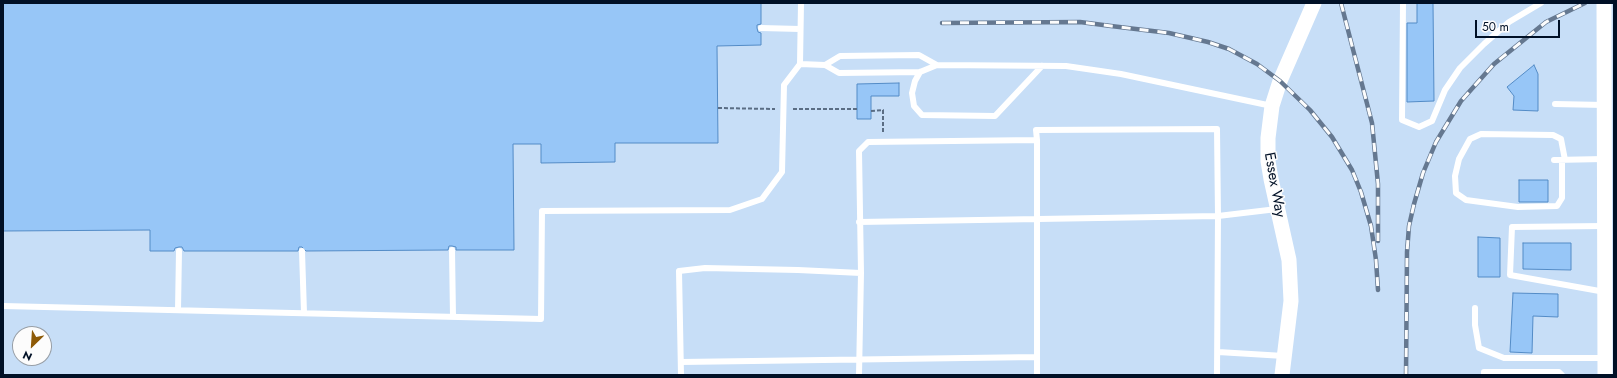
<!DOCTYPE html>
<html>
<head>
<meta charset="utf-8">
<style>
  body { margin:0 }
  #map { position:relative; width:1617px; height:378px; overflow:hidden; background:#c7def7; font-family:Jost,sans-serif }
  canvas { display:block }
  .frame { position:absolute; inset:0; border:4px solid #001026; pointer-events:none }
  .north { position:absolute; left:12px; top:326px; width:40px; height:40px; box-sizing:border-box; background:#fcfcfc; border:1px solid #979ea6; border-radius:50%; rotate:205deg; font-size:11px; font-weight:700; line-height:16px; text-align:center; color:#001026 }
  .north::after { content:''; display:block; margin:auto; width:14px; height:18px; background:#8d5a07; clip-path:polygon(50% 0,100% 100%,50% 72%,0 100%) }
  .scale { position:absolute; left:1475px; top:20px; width:85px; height:18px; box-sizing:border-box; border:2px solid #001026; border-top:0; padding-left:5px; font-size:12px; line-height:14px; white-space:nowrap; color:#001026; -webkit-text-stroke:3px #fcfcfc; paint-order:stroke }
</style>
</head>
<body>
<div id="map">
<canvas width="1617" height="378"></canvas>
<div class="frame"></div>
<div class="north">N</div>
<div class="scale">50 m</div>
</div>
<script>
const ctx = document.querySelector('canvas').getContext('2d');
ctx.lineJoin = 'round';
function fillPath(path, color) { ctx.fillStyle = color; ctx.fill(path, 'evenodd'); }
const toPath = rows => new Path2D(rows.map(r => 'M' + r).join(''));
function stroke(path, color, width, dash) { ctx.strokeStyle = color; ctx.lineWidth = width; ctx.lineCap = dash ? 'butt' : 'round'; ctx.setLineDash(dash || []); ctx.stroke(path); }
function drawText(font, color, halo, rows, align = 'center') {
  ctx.font = font + ' Jost,sans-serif'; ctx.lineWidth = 3; ctx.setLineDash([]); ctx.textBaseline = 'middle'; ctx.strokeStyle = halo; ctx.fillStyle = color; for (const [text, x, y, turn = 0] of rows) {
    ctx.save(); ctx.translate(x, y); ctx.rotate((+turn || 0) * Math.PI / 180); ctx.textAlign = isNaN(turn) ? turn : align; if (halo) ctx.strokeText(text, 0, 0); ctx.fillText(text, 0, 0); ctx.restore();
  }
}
const building = toPath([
  [3,3,761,3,761,24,757,25,757,28,758,32,761,33,761,45,717,46,718,143,615,143,615,162,541,163,541,144,513,144,514,250,456,250,456,247,452,246,449,246,448,250,306,251,302,247,299,247,298,251,184,251,182,247,179,247,175,248,174,251,150,251,150,230,3,231,3,3],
  [1417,3,1433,3,1434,101,1407,102,1407,23,1417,23,1417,3],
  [1534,65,1538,74,1538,111,1513,110,1514,96,1507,87,1534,65],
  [899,83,899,96,871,96,871,119,857,119,857,84,899,83],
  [1519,180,1548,180,1548,202,1519,202,1519,180],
  [1478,237,1500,238,1500,277,1478,277,1478,237],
  [1523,243,1571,243,1571,270,1523,269,1523,243],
  [1513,293,1558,294,1558,317,1533,316,1532,353,1510,352,1513,293]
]);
fillPath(building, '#97c6f7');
stroke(building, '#538bc6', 1);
stroke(toPath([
  [718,108,775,109],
  [793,109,857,109],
  [871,111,883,110,883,133]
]), '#5a6d84', 2, [4, 2]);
stroke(toPath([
  [1403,3,1402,120,1419,127,1432,121,1445,90,1460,68,1484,44,1509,22,1541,3],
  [761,28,800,29],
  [800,64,801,3],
  [825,65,840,56,919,55,937,65],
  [920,72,915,81,912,93,914,106,922,115,995,116,1042,66],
  [1555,104,1604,105],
  [1554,160,1604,159],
  [1562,160,1562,198,1557,206,1518,207,1466,200,1456,193,1455,176,1459,159,1470,139,1481,134,1553,135,1561,139,1565,160],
  [859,222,1218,216,1217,129,1036,130,1037,140],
  [1604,226,1512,227,1510,275,1605,292],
  [452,250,453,317],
  [302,251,304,313],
  [3,306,541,319,542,211,730,210,762,199,782,172,784,85,800,64,825,65,839,73,920,72,937,65,1066,66,1121,74,1272,106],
  [1475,308,1475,325,1479,348,1504,358,1605,358],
  [178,310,179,251],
  [1218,352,1284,356],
  [681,362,1037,357],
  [681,375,679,271,705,268,798,270,861,273],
  [859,375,861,273,859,151,868,142,1037,140,1037,375],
  [1217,375,1218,216,1277,209],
  [1484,375,1484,372,1559,372,1562,375]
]), '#fff', 6);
stroke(toPath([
  [1604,3,1605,375],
  [1282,375,1291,301,1289,260,1271,179,1268,161,1268,138,1272,106,1280,81,1314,3]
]), '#fff', 15);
const rail = toPath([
  [1341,3,1372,123,1378,184,1378,241],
  [942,23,1080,22,1111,26,1169,33,1208,42,1229,49,1257,64,1280,81,1310,110,1332,137,1352,170,1361,192,1371,226,1376,260,1378,290],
  [1406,375,1407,252,1409,226,1414,204,1423,173,1436,142,1461,101,1494,64,1546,22,1585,3]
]);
stroke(rail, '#657890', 4.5);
stroke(rail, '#fcfcfc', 3, [9]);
drawText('15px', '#001026', '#fcfcfc', [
  ["Essex Way",1274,185,80]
]);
</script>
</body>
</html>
